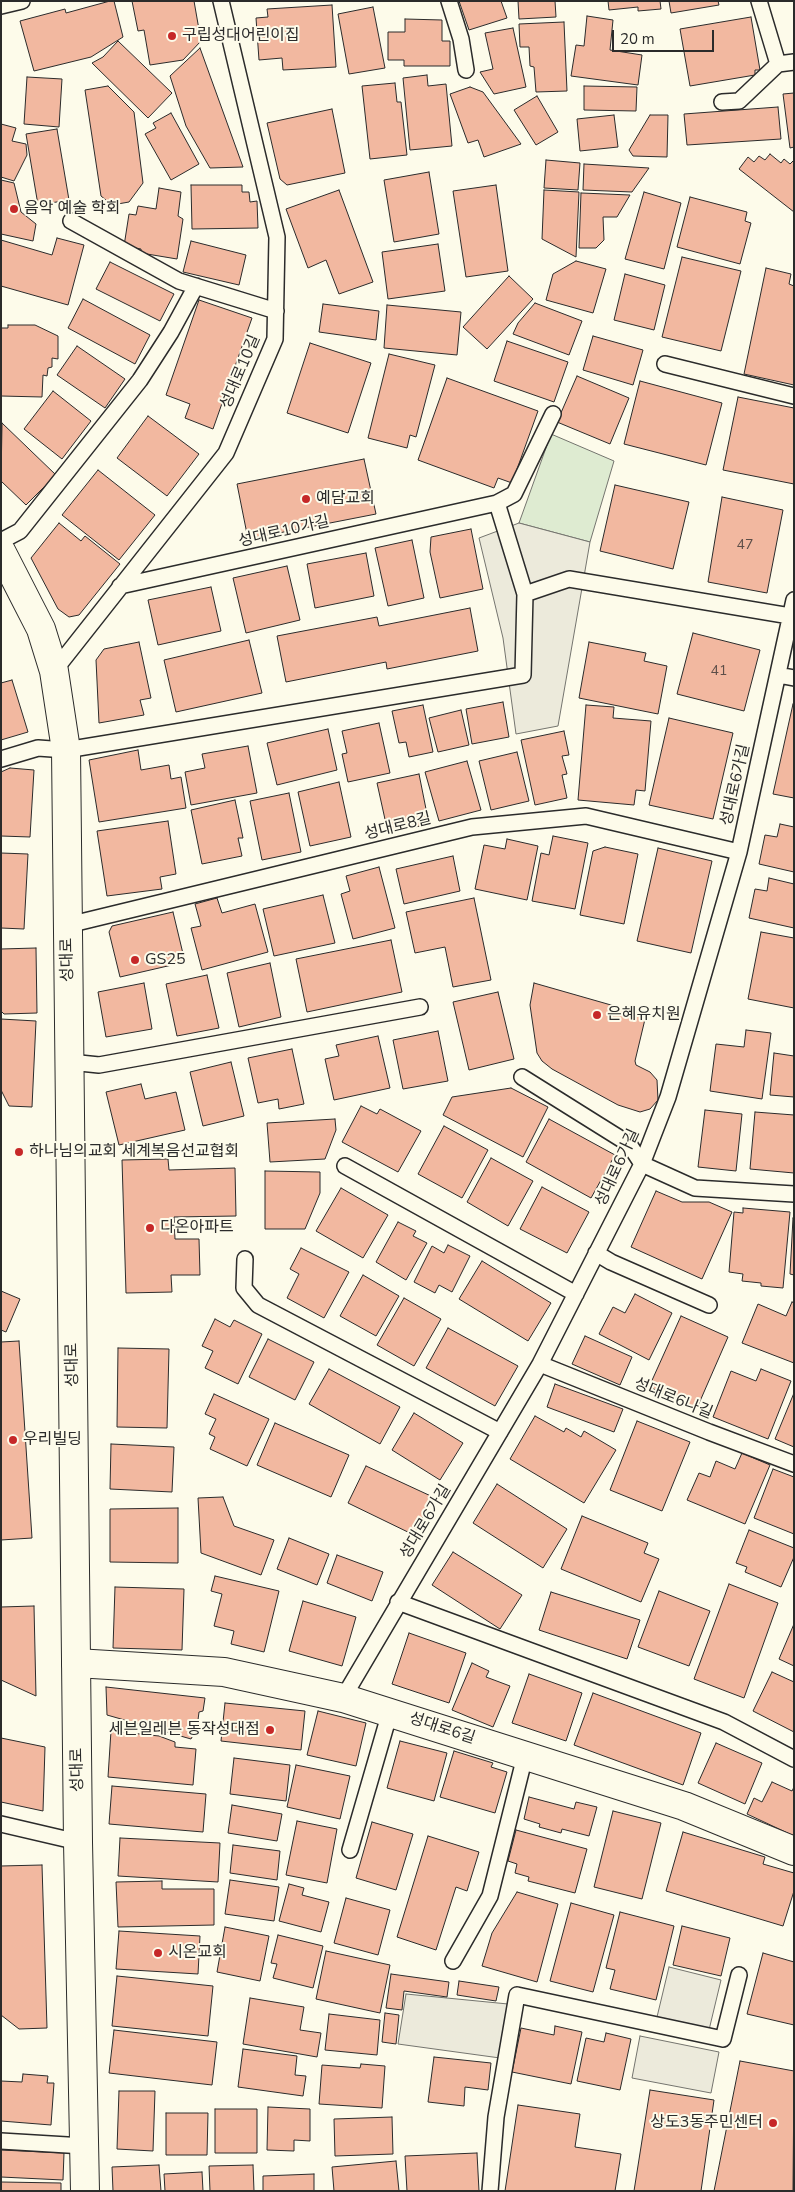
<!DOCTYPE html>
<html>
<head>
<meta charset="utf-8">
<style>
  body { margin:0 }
  #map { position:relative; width:795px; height:2192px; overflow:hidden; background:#fdfbea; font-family:"Nunito Sans",sans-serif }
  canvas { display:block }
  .frame { position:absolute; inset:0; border:2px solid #2b2b2b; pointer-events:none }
  .scale { position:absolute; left:612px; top:30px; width:102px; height:22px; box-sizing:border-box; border:2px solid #2b2b2b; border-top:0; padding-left:6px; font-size:15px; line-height:18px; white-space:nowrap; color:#2b2b2b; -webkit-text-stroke:4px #fdfbea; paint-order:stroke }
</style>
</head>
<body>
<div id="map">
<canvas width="795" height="2192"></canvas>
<div class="frame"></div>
<div class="scale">20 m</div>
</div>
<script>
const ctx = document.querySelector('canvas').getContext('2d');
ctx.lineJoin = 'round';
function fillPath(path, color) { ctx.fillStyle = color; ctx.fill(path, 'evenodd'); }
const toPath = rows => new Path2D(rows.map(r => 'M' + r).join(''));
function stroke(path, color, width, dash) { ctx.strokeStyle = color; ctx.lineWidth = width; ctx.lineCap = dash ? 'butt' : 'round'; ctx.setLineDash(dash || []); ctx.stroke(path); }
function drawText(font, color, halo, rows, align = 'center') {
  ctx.font = font + ' "Nunito Sans","Noto Sans KR",sans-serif'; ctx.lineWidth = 4; ctx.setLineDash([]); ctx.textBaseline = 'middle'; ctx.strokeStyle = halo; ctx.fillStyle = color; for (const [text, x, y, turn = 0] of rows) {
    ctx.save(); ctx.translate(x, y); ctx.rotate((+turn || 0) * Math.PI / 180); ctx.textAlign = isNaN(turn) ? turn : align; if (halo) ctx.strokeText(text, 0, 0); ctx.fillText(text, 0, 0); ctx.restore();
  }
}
const green = toPath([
  [551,434,614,461,590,542,519,523,551,434]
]);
fillPath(green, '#deebd1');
stroke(green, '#74746e', 1);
const parking = toPath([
  [519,523,590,542,558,726,516,734,503,638,479,538,519,523],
  [669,1967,721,1980,709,2030,657,2017,669,1967],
  [406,1994,508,2004,500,2058,398,2044,406,1994],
  [640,2036,719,2052,711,2093,632,2078,640,2036]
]);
fillPath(parking, '#eceadb');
stroke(parking, '#74746e', 1);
const building = toPath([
  [110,1,114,1,123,37,91,57,34,71,20,21,65,9,66,13,110,1],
  [132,1,194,1,201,41,183,60,150,65,144,30,138,31,132,1],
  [459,1,501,1,507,18,469,30,459,1],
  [518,1,555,1,556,17,519,19,518,1],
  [608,1,660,1,661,9,638,11,638,7,609,10,608,1],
  [669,1,718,1,719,5,671,13,669,1],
  [332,5,336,67,283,70,282,58,259,60,256,18,268,17,267,9,332,5],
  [373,7,385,68,349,74,338,14,373,7],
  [587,16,613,20,610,50,642,55,638,85,571,76,576,45,584,46,587,16],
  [751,17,760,70,755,70,755,75,690,86,680,29,751,17],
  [405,19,442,20,442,41,450,41,450,66,404,66,404,60,388,60,388,32,405,32,405,19],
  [564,22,567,91,536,92,534,67,530,66,529,47,520,47,519,24,564,22],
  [513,28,526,87,494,94,480,72,493,69,485,33,513,28],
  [118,41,172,93,148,118,92,63,103,57,118,41],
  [200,48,243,167,210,168,186,126,170,76,200,48],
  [427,75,428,86,446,84,452,146,410,150,403,78,427,75],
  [27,77,62,79,59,127,24,124,27,77],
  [395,83,397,102,401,102,407,155,370,159,362,86,395,83],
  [108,86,134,112,143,183,129,202,112,205,101,196,85,90,108,86],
  [584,86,637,87,636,111,584,110,584,86],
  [470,87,483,92,521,144,484,157,478,140,468,143,450,94,470,87],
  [794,93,794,147,790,148,783,94,794,93],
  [537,96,558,132,536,145,514,110,537,96],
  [778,107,781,139,687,145,684,114,778,107],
  [332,109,345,173,287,185,280,179,267,123,332,109],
  [171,113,199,164,171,180,145,134,156,128,153,123,171,113],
  [614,115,618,147,580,151,577,119,614,115],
  [650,115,668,115,667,157,633,156,629,150,650,115],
  [1,124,16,128,12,141,26,144,27,155,14,181,1,177,1,124],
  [57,129,69,200,38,205,26,134,57,129],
  [770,154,781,163,784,159,790,164,794,160,794,212,739,169,748,157,754,162,759,156,765,160,770,154],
  [546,160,580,163,578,190,544,188,546,160],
  [584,164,649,168,632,192,583,190,584,164],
  [429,172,439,234,394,242,384,180,429,172],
  [1,180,14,183,21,212,36,224,33,241,1,234,1,180],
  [191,185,242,185,242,192,249,192,250,202,257,201,258,228,192,229,191,185],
  [496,185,508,271,466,277,453,191,496,185],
  [159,188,181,192,178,216,183,219,177,259,141,253,141,249,124,246,129,214,136,215,138,206,156,209,159,188],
  [339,190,373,282,339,294,326,260,308,268,286,209,339,190],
  [544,190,579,192,576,257,542,239,544,190],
  [644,192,681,203,664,269,625,259,644,192],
  [581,193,630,195,617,217,603,217,604,240,596,248,579,248,581,193],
  [690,197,747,212,745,221,751,223,740,264,677,247,690,197],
  [57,238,84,245,68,305,1,286,1,240,52,255,57,238],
  [191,241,246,255,239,285,183,272,191,241],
  [438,244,445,291,388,299,382,252,438,244],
  [682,257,741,271,721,351,662,337,682,257],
  [576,261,606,269,593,313,546,300,553,274,576,261],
  [110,262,174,294,160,321,96,289,110,262],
  [766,268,791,274,789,284,794,286,794,385,744,374,766,268],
  [625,274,665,285,654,330,614,320,625,274],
  [509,276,533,299,487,349,463,327,509,276],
  [83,299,150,335,135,364,68,328,83,299],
  [199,300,252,318,213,429,185,418,190,404,166,395,199,300],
  [535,303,582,321,569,355,513,334,518,323,535,303],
  [323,304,379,311,376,340,319,332,323,304],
  [387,305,461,312,457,355,384,348,387,305],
  [8,325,35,325,58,336,58,359,52,358,52,367,48,368,47,376,43,375,42,397,1,396,1,328,8,328,8,325],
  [593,336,643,350,633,385,583,370,593,336],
  [507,341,568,362,554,402,494,381,507,341],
  [310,343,371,363,348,433,287,413,310,343],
  [77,346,125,379,105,408,57,375,77,346],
  [389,354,435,365,416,437,410,435,407,448,368,438,389,354],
  [577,376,629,398,610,444,557,422,577,376],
  [447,378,538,411,512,483,498,478,494,488,418,460,447,378],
  [640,381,722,403,706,465,624,444,640,381],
  [53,391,91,421,62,459,24,429,53,391],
  [738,397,794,408,794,484,723,470,738,397],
  [148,416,199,454,167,496,117,458,148,416],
  [2,423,56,475,26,505,1,481,2,423],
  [364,459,376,514,248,539,237,484,364,459],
  [98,470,155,515,119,560,62,515,98,470],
  [615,485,689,502,673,569,600,551,615,485],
  [722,497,783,510,767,593,708,582,722,497],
  [59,523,81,541,85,536,120,564,79,615,69,617,58,609,31,558,59,523],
  [471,529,483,589,440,598,430,552,431,537,471,529],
  [412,540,424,598,388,606,375,548,412,540],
  [366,553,374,596,315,608,307,564,366,553],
  [287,566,300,620,246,633,233,578,287,566],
  [211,587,221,631,158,645,148,600,211,587],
  [470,608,478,651,387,669,386,662,286,682,277,636,377,617,379,626,470,608],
  [693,633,760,650,744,711,677,694,693,633],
  [249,640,262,693,176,712,164,660,249,640],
  [139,642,151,698,140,700,144,715,99,723,96,660,104,649,139,642],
  [589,642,646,653,644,661,667,666,658,714,579,698,589,642],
  [12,680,28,732,1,740,1,683,12,680],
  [503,702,509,737,472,744,466,709,503,702],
  [793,704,794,704,794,798,773,794,793,704],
  [423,705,433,752,409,757,406,742,399,743,392,711,423,705],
  [586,705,614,707,613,718,651,721,645,791,636,790,634,805,578,800,586,705],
  [461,710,469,745,438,752,429,718,461,710],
  [669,718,733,733,713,819,649,805,669,718],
  [379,723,390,773,348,782,342,754,347,753,342,731,379,723],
  [328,729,337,770,277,785,267,743,328,729],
  [564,731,569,755,562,756,567,774,562,775,567,798,535,805,521,740,564,731],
  [248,746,257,793,191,805,185,772,205,768,202,754,248,746],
  [138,750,141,770,169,765,171,779,181,777,186,808,99,822,89,760,138,750],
  [517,752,529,801,491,810,479,761,517,752],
  [467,761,481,810,439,821,425,772,467,761],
  [10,768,34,770,30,837,1,836,1,772,10,768],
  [419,774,429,824,388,833,377,783,419,774],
  [339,782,351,837,310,846,298,792,339,782],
  [289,793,301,852,262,860,250,801,289,793],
  [235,800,243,838,238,838,242,856,202,864,191,810,235,800],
  [168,821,176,874,160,877,162,889,107,896,97,831,168,821],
  [780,824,794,827,794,872,759,864,765,835,777,837,780,824],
  [553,836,588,843,575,909,532,901,541,853,549,855,553,836],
  [507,839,538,846,527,900,475,889,484,845,505,849,507,839],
  [605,847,638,854,624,924,580,915,593,851,605,847],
  [658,848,712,861,691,953,637,941,658,848],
  [1,853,28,854,24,929,1,928,1,853],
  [453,856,460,891,404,904,396,869,453,856],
  [379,867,395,928,353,939,341,894,350,891,346,876,379,867],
  [769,878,794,884,794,928,749,918,755,889,767,891,769,878],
  [323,895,335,943,274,956,263,909,323,895],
  [217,898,222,913,255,904,268,952,202,970,191,928,201,926,195,904,217,898],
  [474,898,491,980,453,987,445,947,415,953,406,912,474,898],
  [173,912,185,962,120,977,109,932,112,926,173,912],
  [761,932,794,938,794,1008,748,999,761,932],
  [391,940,402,992,307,1012,296,959,391,940],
  [36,948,37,1013,4,1014,1,1011,1,949,36,948],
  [270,963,281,1017,239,1027,227,973,270,963],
  [207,975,219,1028,177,1036,166,984,207,975],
  [144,983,152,1029,106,1037,98,992,144,983],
  [534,983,646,1015,635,1061,636,1065,650,1072,657,1080,658,1100,650,1109,640,1112,618,1105,552,1069,542,1061,537,1053,530,1005,534,983],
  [498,992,514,1059,469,1070,453,1002,498,992],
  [1,1019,36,1021,32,1107,9,1106,1,1090,1,1019],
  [746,1030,771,1033,762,1099,710,1091,716,1044,744,1047,746,1030],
  [438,1031,448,1081,403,1089,393,1040,438,1031],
  [378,1036,390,1088,334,1100,325,1059,339,1056,336,1045,378,1036],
  [292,1049,304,1104,279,1109,278,1099,258,1103,248,1058,292,1049],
  [774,1053,794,1056,794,1097,770,1095,774,1053],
  [231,1062,244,1116,203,1126,190,1072,231,1062],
  [141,1084,145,1099,176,1092,185,1130,119,1145,106,1092,141,1084],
  [511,1088,548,1107,523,1157,443,1115,452,1097,511,1088],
  [361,1106,377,1114,380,1109,421,1131,398,1172,342,1142,361,1106],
  [705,1110,742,1114,736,1171,698,1167,705,1110],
  [755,1112,794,1115,794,1173,750,1169,755,1112],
  [335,1119,336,1130,325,1159,270,1162,267,1123,335,1119],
  [549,1119,615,1155,591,1198,526,1162,549,1119],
  [444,1126,488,1150,462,1198,418,1174,444,1126],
  [491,1158,533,1181,508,1226,467,1202,491,1158],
  [168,1159,169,1170,235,1168,236,1216,174,1217,175,1239,199,1239,200,1275,171,1275,172,1292,126,1293,122,1160,168,1159],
  [265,1171,320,1172,320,1193,305,1229,265,1229,265,1171],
  [542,1187,589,1212,567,1253,520,1229,542,1187],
  [341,1188,388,1215,363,1258,316,1231,341,1188],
  [656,1191,682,1202,709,1202,732,1212,702,1279,631,1247,656,1191],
  [743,1208,790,1212,783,1288,761,1286,761,1283,742,1281,743,1274,729,1272,734,1212,743,1213,743,1208],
  [793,1218,794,1218,794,1275,790,1274,793,1218],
  [398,1222,416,1231,413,1236,427,1243,406,1280,376,1262,398,1222],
  [448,1245,470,1256,452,1292,439,1285,435,1293,414,1282,432,1246,444,1253,448,1245],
  [301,1248,349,1272,324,1318,287,1298,299,1274,290,1269,301,1248],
  [482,1261,551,1303,528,1341,459,1299,482,1261],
  [363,1275,399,1296,376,1336,340,1316,363,1275],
  [1,1291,20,1299,6,1332,1,1330,1,1291],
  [635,1294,672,1313,649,1360,599,1334,613,1307,625,1313,635,1294],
  [404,1298,441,1319,414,1366,377,1345,404,1298],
  [792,1302,794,1303,794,1363,742,1343,758,1304,786,1316,792,1302],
  [681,1316,728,1337,697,1408,649,1387,681,1316],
  [215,1319,230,1327,234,1320,262,1334,238,1384,205,1368,213,1351,202,1346,215,1319],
  [448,1328,518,1366,495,1406,426,1368,448,1328],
  [585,1336,632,1357,620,1385,572,1364,585,1336],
  [268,1339,314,1362,295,1400,249,1377,268,1339],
  [19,1341,32,1538,1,1540,1,1342,19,1341],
  [118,1348,169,1349,167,1428,117,1427,118,1348],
  [329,1369,400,1407,380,1444,309,1404,329,1369],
  [761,1369,791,1381,768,1439,713,1417,731,1371,756,1381,761,1369],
  [555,1384,623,1409,614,1432,547,1407,555,1384],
  [794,1393,794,1447,775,1439,794,1393],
  [214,1394,269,1419,247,1466,210,1449,215,1437,209,1434,216,1419,205,1414,214,1394],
  [414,1413,463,1443,440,1480,392,1450,414,1413],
  [535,1416,564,1432,566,1428,581,1437,584,1431,616,1450,584,1503,510,1459,535,1416],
  [637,1421,690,1442,662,1511,610,1490,637,1421],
  [275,1423,349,1455,331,1497,257,1465,275,1423],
  [111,1444,174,1447,172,1492,110,1489,111,1444],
  [742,1453,770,1465,745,1524,687,1500,699,1473,710,1477,716,1461,735,1469,742,1453],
  [366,1466,433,1497,414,1535,348,1503,366,1466],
  [773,1469,794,1477,794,1534,754,1518,773,1469],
  [497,1484,567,1529,543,1568,473,1523,497,1484],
  [223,1497,234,1526,274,1540,261,1575,201,1553,198,1498,223,1497],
  [178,1508,178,1563,110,1562,110,1509,178,1508],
  [582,1516,648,1543,644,1553,659,1559,641,1602,561,1569,582,1516],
  [749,1530,794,1548,794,1557,781,1587,745,1572,747,1567,736,1563,749,1530],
  [289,1538,329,1554,317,1585,277,1569,289,1538],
  [453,1552,522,1595,500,1629,432,1585,453,1552],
  [337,1555,383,1572,372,1601,327,1583,337,1555],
  [215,1576,279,1591,264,1652,231,1644,234,1631,214,1626,222,1594,211,1591,215,1576],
  [729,1584,778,1603,744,1698,694,1679,729,1584],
  [115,1587,184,1589,182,1650,113,1648,115,1587],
  [659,1591,710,1611,689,1666,638,1647,659,1591],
  [551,1592,640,1620,627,1659,539,1630,551,1592],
  [303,1601,356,1617,342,1666,289,1651,303,1601],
  [34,1606,36,1696,1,1680,1,1607,34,1606],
  [794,1624,794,1666,779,1659,794,1624],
  [409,1633,466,1653,449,1703,392,1684,409,1633],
  [472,1663,489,1671,486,1677,510,1686,493,1727,452,1710,472,1663],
  [772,1672,794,1682,794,1732,753,1711,772,1672],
  [529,1674,582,1693,566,1741,512,1723,529,1674],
  [106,1687,205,1698,203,1711,199,1712,197,1728,191,1739,107,1715,106,1687],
  [593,1693,701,1733,683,1785,574,1745,593,1693],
  [225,1703,305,1711,301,1750,221,1741,225,1703],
  [318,1711,366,1723,356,1766,307,1755,318,1711],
  [111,1731,159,1736,175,1742,175,1747,196,1749,193,1785,108,1777,111,1731],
  [1,1738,45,1747,43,1811,1,1802,1,1738],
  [400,1741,447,1753,434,1801,387,1788,400,1741],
  [716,1743,762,1763,745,1804,698,1783,716,1743],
  [454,1751,493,1763,491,1767,507,1772,495,1813,440,1797,454,1751],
  [234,1758,290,1765,286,1801,230,1794,234,1758],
  [296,1765,350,1776,340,1819,287,1807,296,1765],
  [772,1782,792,1791,794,1787,794,1836,747,1814,754,1798,762,1802,772,1782],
  [112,1786,206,1794,203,1832,109,1824,112,1786],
  [529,1797,574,1809,576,1802,597,1807,589,1836,562,1829,561,1833,539,1827,540,1824,524,1819,529,1797],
  [232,1805,282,1814,277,1841,228,1833,232,1805],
  [613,1811,661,1823,642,1899,594,1887,613,1811],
  [297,1821,337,1829,327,1883,286,1875,297,1821],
  [372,1822,413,1834,396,1890,356,1878,372,1822],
  [516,1830,587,1849,575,1893,528,1881,529,1877,515,1873,517,1864,508,1861,516,1830],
  [683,1832,765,1857,763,1864,794,1873,794,1891,783,1926,666,1891,683,1832],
  [428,1836,479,1852,467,1891,456,1887,436,1950,397,1937,428,1836],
  [120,1838,220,1843,218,1882,118,1876,120,1838],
  [233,1845,280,1851,277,1880,230,1873,233,1845],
  [42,1865,47,2028,19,2029,1,2015,1,1866,42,1865],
  [230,1880,279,1887,274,1921,225,1914,230,1880],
  [162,1881,162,1889,214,1889,214,1925,118,1927,116,1882,162,1881],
  [289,1884,304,1888,302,1895,329,1902,321,1932,279,1921,289,1884],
  [517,1892,558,1904,537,1982,482,1966,492,1933,517,1892],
  [346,1898,390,1910,378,1955,334,1943,346,1898],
  [571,1903,614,1915,593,1992,550,1981,571,1903],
  [620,1912,674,1926,656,2000,610,1989,615,1970,606,1968,620,1912],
  [682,1926,730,1938,721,1976,673,1965,682,1926],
  [225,1927,269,1936,260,1981,217,1972,225,1927],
  [119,1931,200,1936,198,1974,116,1969,119,1931],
  [278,1935,323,1946,313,1988,273,1978,277,1964,271,1963,278,1935],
  [326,1951,390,1965,380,2013,316,1999,326,1951],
  [763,1953,794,1962,794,2025,747,2014,763,1953],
  [391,1974,449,1982,447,1997,404,1991,402,2010,386,2008,391,1974],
  [117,1976,213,1986,208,2036,112,2026,117,1976],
  [459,1981,499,1987,496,2001,457,1995,459,1981],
  [250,1998,304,2007,300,2030,321,2033,317,2057,243,2044,250,1998],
  [385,2013,399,2015,396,2044,382,2042,385,2013],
  [329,2014,380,2020,377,2055,325,2050,329,2014],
  [555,2026,582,2032,571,2084,512,2072,521,2028,554,2035,555,2026],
  [114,2030,217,2042,212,2085,109,2073,114,2030],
  [606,2033,631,2039,620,2090,577,2081,586,2038,604,2042,606,2033],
  [243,2049,297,2056,295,2075,306,2076,303,2096,238,2087,243,2049],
  [434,2057,491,2063,488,2090,465,2087,464,2106,428,2102,434,2057],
  [740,2061,794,2071,793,2191,714,2191,740,2061],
  [361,2064,385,2066,382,2108,319,2104,322,2065,360,2068,361,2064],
  [23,2074,48,2076,47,2083,54,2083,51,2125,1,2121,1,2081,22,2082,23,2074],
  [650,2090,714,2100,701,2191,634,2191,650,2090],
  [119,2091,155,2091,153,2151,117,2149,119,2091],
  [518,2105,580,2114,575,2147,621,2154,615,2191,505,2191,518,2105],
  [268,2107,310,2109,310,2141,294,2140,294,2151,267,2150,268,2107],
  [215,2109,257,2109,257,2153,215,2153,215,2109],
  [166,2113,208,2113,207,2155,166,2155,166,2113],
  [392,2117,393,2154,335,2156,334,2119,392,2117],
  [1,2150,64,2153,63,2180,1,2177,1,2150],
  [477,2153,479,2191,407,2191,405,2156,477,2153],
  [396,2161,399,2191,334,2191,332,2167,396,2161],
  [159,2165,161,2191,113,2191,112,2167,159,2165],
  [253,2165,254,2191,210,2191,209,2166,253,2165],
  [202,2172,203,2191,165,2191,164,2174,202,2172],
  [314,2174,314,2191,263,2191,263,2176,314,2174],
  [1,2182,61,2183,61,2191,1,2191,1,2182]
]);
fillPath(building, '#f2b8a0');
stroke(building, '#2b2b2b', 1);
const service = toPath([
  [449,1,461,39,466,70],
  [759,1,778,64,794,62],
  [1,6,22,1],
  [722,102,739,101,778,64],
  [71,221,179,281,276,311],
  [665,364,794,396],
  [1,541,20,531,140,380,171,332,196,286],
  [120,586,497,503,514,494,553,414],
  [525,594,569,579,790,616],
  [54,671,226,453,275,339,277,237,221,1],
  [778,675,794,678],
  [1,759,38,748,66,750,523,675,525,594,497,503],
  [68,925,472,827,586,816,739,852],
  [70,1062,99,1065,420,1007],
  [522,1077,629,1144,642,1164,695,1188,794,1194],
  [345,1166,576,1294],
  [596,1253,611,1262,709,1305],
  [245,1259,244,1288,258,1305,500,1432],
  [540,1364,709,1432,794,1464],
  [398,1602,724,1722,794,1759],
  [343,1698,540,1364,642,1164,668,1097,739,852,794,600],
  [1,1824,78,1842],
  [350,1850,390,1712],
  [453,1961,490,1896,525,1756],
  [1,2141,84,2146],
  [490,2191,496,2117,517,1995,723,2039,739,1975]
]);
const minor = toPath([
  [76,1663,224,1672,343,1698,684,1806,794,1851]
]);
const tertiary = toPath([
  [1,551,41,629,54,671,66,750,78,1842,85,2191]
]);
stroke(service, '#2b2b2b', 18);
stroke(minor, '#2b2b2b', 30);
stroke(tertiary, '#2b2b2b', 30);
stroke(service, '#fdfbea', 15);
stroke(minor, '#fdfbea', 28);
stroke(tertiary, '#fdfbea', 28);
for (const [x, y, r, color] of [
  [172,36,5,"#c62828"],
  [14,209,5,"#c62828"],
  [306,499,5,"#c62828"],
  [135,960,5,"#c62828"],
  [597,1015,5,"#c62828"],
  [19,1152,5,"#c62828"],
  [150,1228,5,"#c62828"],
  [13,1440,5,"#c62828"],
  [270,1730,5,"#c62828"],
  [158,1953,5,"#c62828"],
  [773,2123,5,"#c62828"]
]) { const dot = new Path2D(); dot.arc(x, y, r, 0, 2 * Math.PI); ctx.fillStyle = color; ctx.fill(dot); stroke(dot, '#fdfbea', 2); }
drawText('14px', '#5d4e48', null, [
  ["47",745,546],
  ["41",719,672]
]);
drawText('16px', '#2b2b2b', '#fdfbea', [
  ["구립성대어린이집",182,36],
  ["음악 예술 학회",24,209],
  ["예담교회",316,499],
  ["GS25",145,960],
  ["은혜유치원",607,1015],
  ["하나님의교회 세계복음선교협회",29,1152],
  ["다온아파트",160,1228],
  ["우리빌딩",23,1440],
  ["세븐일레븐 동작성대점",260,1730,"right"],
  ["시온교회",168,1953],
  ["상도3동주민센터",763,2123,"right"]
], 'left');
drawText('16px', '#2b2b2b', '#fdfbea', [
  ["성대로10길",241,372,-67],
  ["성대로10가길",284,532,-13],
  ["성대로6가길",736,785,-77],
  ["성대로8길",398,827,-14],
  ["성대로",68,960,-91],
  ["성대로6가길",618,1168,-65],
  ["성대로",73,1365,-91],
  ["성대로6나길",673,1399,22],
  ["성대로6가길",426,1522,-59],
  ["성대로6길",442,1729,18],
  ["성대로",78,1770,-91]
]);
</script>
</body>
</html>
